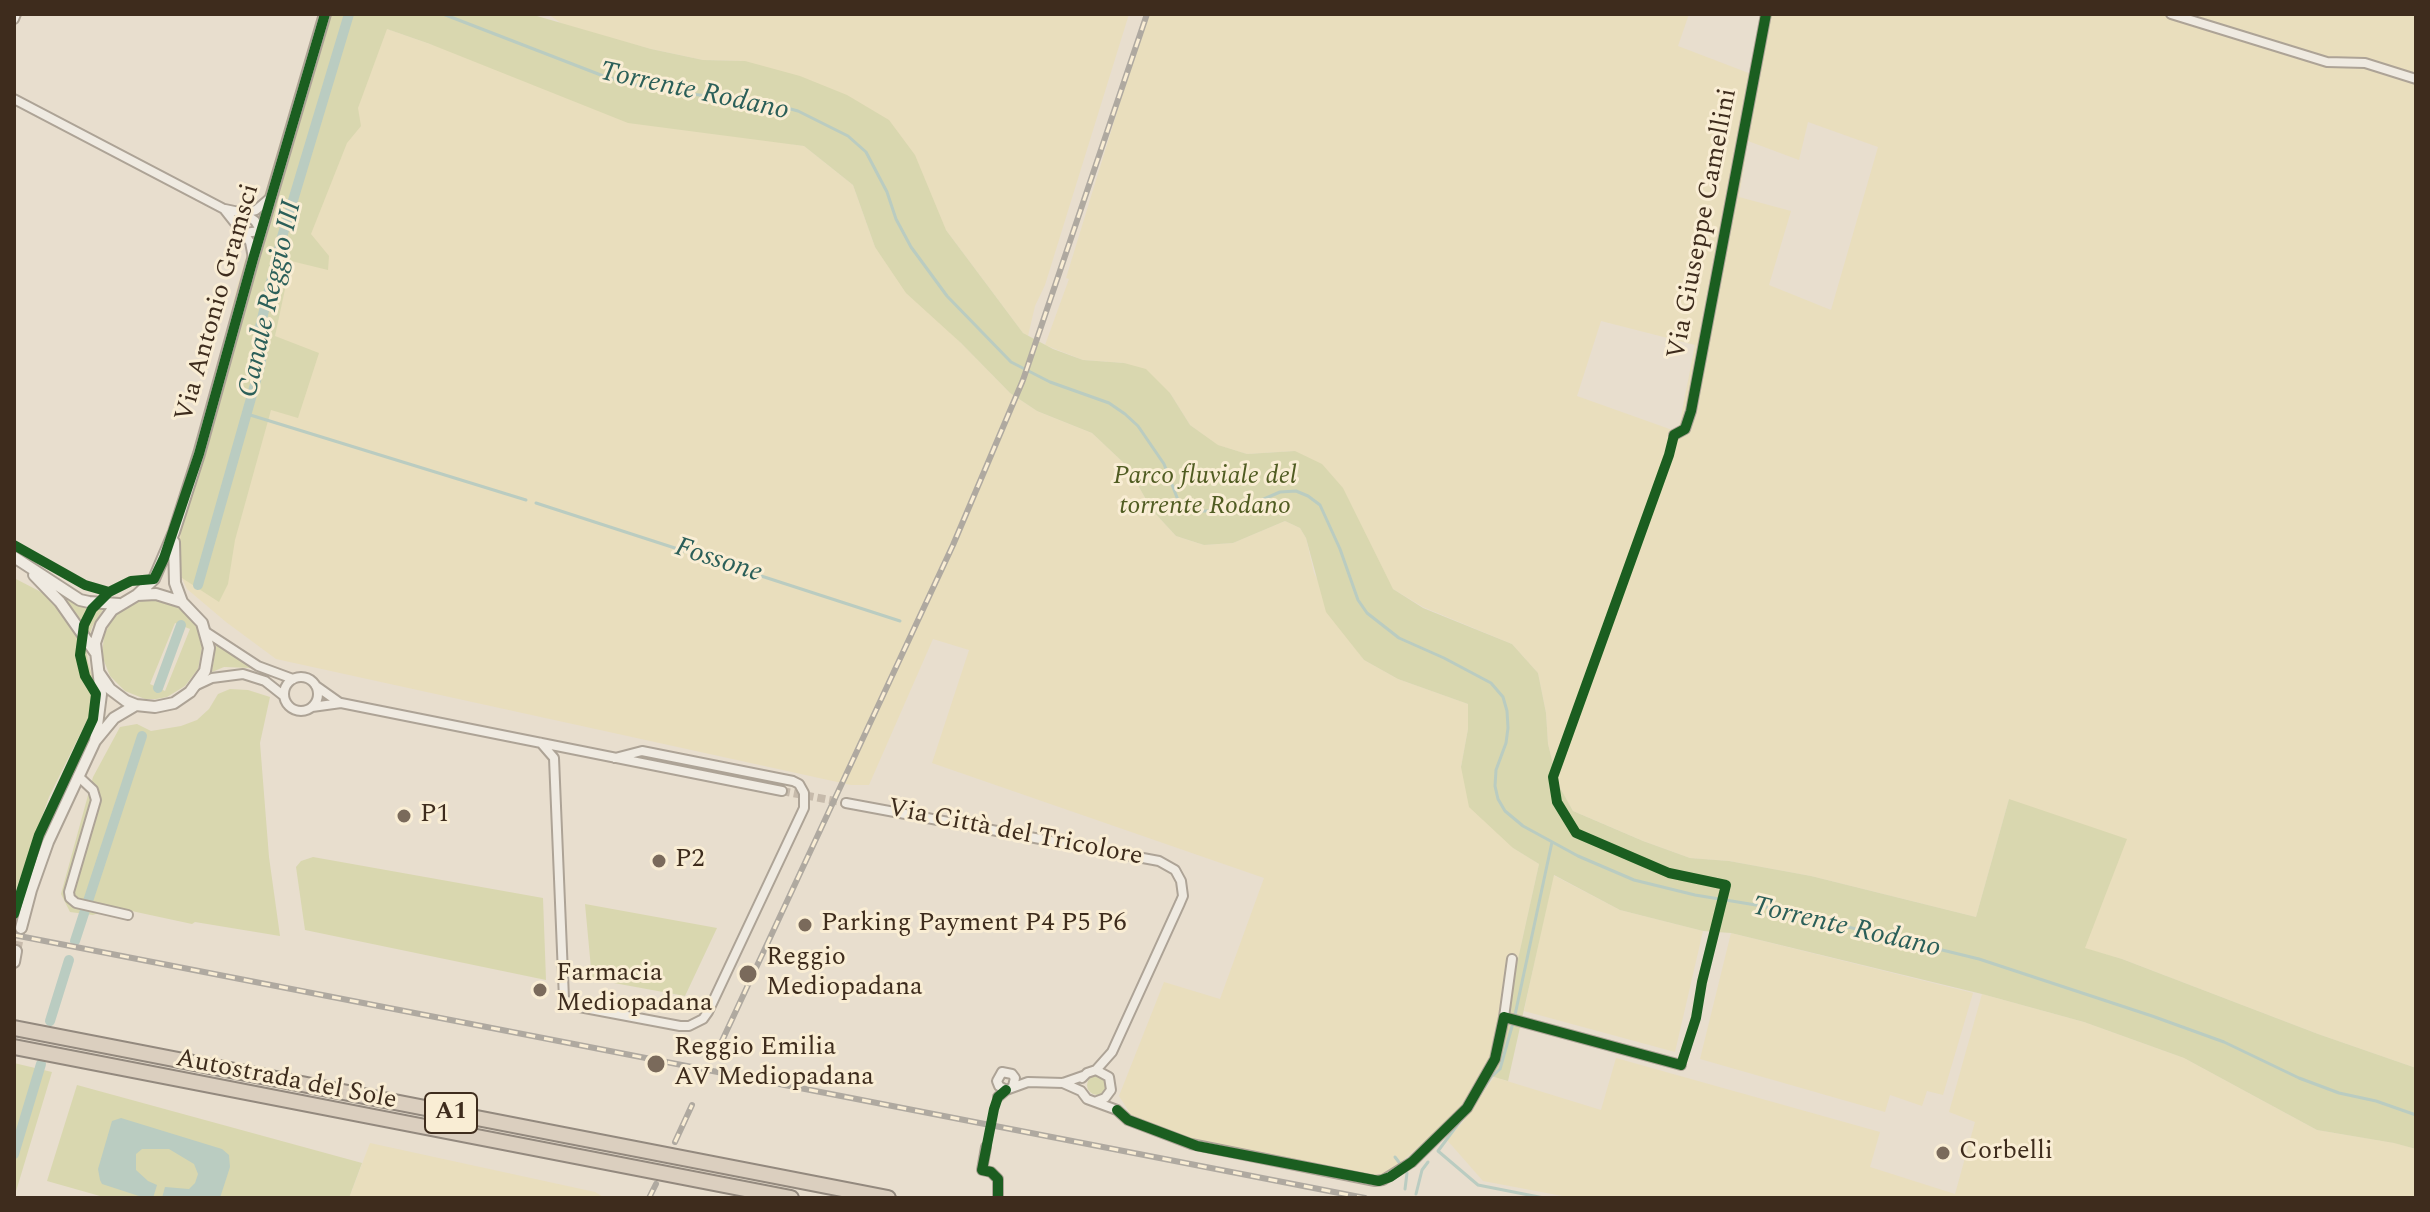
<!DOCTYPE html>
<html>
<head>
<meta charset="utf-8">
<style>
  body { margin:0 }
  #map { position:relative; width:2430px; height:1212px; overflow:hidden; background:#e8dece; font-family:Spectral,serif }
  canvas { display:block }
  .frame { position:absolute; inset:0; border:16px solid #3e2c1d; pointer-events:none }
</style>
</head>
<body>
<div id="map">
<canvas width="2430" height="1212"></canvas>
<div class="frame"></div>
</div>
<script>
const ctx = document.querySelector('canvas').getContext('2d');
ctx.lineJoin = 'round';
function fillPath(path, color) { ctx.fillStyle = color; ctx.fill(path, 'evenodd'); }
const toPath = rows => new Path2D(rows.map(r => 'M' + r).join(''));
function stroke(path, color, width, dash) { ctx.strokeStyle = color; ctx.lineWidth = width; ctx.lineCap = dash ? 'butt' : 'round'; ctx.setLineDash(dash || []); ctx.stroke(path); }
function drawText(font, color, halo, rows, align = 'center') {
  ctx.font = font + ' Spectral,serif'; ctx.lineWidth = 6; ctx.setLineDash([]); ctx.textBaseline = 'middle'; ctx.strokeStyle = halo; ctx.fillStyle = color; for (const [text, x, y, turn = 0] of rows) {
    ctx.save(); ctx.translate(x, y); ctx.rotate((+turn || 0) * Math.PI / 180); ctx.textAlign = isNaN(turn) ? turn : align; if (halo) ctx.strokeText(text, 0, 0); ctx.fillText(text, 0, 0); ctx.restore();
  }
}
fillPath(toPath([
  [318,14,357,14,376,25,430,44,752,138,804,146,853,185,875,247,961,343,1010,393,1037,411,1092,433,1127,466,1152,510,1176,536,1204,545,1233,543,1285,521,1300,528,1306,538,1314,573,1352,643,1364,660,1398,679,1468,704,1468,729,1461,767,1513,848,1539,864,1516,968,1508,1016,1490,1072,1457,1122,1431,1136,1389,1173,1373,1177,1197,1141,1131,1115,1119,1096,1164,982,1220,999,1264,878,932,763,969,650,933,639,869,785,851,785,276,659,226,622,187,589,177,568,177,533,237,287],
  [548,14,1129,14,1045,285,1035,306,1028,336,1023,333,946,230,745,61,703,60,651,49,565,26],
  [1147,14,1689,14,1678,46,1759,77,1769,14,2416,14,2416,1068,2318,1034,2122,959,2085,949,2009,799,1976,917,1811,876,1729,861,1690,858,1643,841,1573,811,1558,784,1548,744,1546,713,1538,673,1512,644,1423,607,1393,589,1295,451,1247,454,1217,445,1190,425,1170,393,1124,363,1083,360,1045,345,1069,279,1066,278],
  [1808,122,1878,147,1831,310,1769,285,1791,211,1739,197,1748,141,1799,160],
  [1601,321,1695,345,1678,432,1577,396],
  [1553,875,1620,910,1703,931,1675,1052,1524,1011],
  [1731,933,1973,993,1943,1095,1927,1091,1922,1106,1890,1095,1885,1112,1700,1059],
  [1982,994,2084,1022,2184,1058,2317,1130,2395,1143,2416,1149,2416,1198,1573,1198,1483,1181,1447,1140,1462,1123,1494,1077,1601,1110,1616,1058,1880,1132,1870,1167,1955,1194,1975,1122,1949,1112],
  [370,1143,595,1192,605,1198,349,1198]
]), '#e9debd');
fillPath(toPath([
  [331,14,530,14,651,49,703,60,745,61,800,76,847,95,889,120,915,155,946,230,1023,333,1053,349,1083,360,1124,363,1146,369,1170,393,1190,425,1218,445,1247,454,1295,451,1322,464,1343,488,1393,589,1423,608,1512,644,1538,673,1546,713,1548,744,1558,784,1573,811,1643,841,1690,858,1729,861,1811,876,1976,917,2009,799,2127,839,2085,948,2122,959,2318,1034,2416,1068,2416,1149,2394,1143,2317,1130,2184,1058,2084,1022,1982,994,1731,933,1703,931,1620,910,1554,875,1508,1081,1494,1077,1490,1072,1508,1016,1516,968,1539,864,1513,848,1469,807,1461,767,1468,729,1468,704,1398,679,1364,660,1326,612,1306,538,1300,528,1285,521,1233,543,1204,545,1176,536,1152,510,1127,466,1092,433,1037,411,1010,393,961,343,906,293,875,247,853,185,804,146,628,123,430,44,387,29,358,108,361,126,347,143,311,234,329,256,328,270,291,261,275,336,319,353,298,418,271,410,235,540,228,584,219,602,182,578,179,552,181,531],
  [14,578,70,607,67,600,90,608,104,608,92,627,89,638,84,631,88,662,96,688,93,708,49,797,14,895],
  [153,599,164,600,183,610,197,627,202,648,198,669,185,686,167,697,156,699,145,699,125,691,110,676,102,656,104,635,114,616,132,603],
  [175,623,190,629,165,691,150,684],
  [216,645,253,668,224,667,212,672],
  [230,689,248,690,270,697,260,743,269,857,280,936,195,922,192,924,113,907,93,915,70,912,61,894,93,777,120,727,137,724,151,731,181,726,197,720,209,709,218,694],
  [313,857,543,898,546,980,305,930,296,867,301,861],
  [585,904,717,928,685,996,592,979],
  [14,1063,52,1072,14,1198],
  '1087 1085a10 10 0 1 1 20 0a10 10 0 1 1-20 0Z',
  [77,1085,362,1163,349,1198,107,1198,47,1181]
]), '#d9d7af');
fillPath(toPath([
  [121,1118,222,1149,229,1155,230,1167,220,1198,162,1198,165,1187,189,1189,195,1183,198,1174,194,1164,169,1149,142,1149,136,1154,136,1170,148,1181,157,1185,153,1198,145,1198,102,1184,100,1180,98,1169,112,1121]
]), '#baccc1');
stroke(toPath([
  [443,14,606,77,651,89,772,104,798,111,848,136,866,152,887,192,896,219,911,247,947,296,1011,362,1050,382,1109,403,1125,414,1138,426,1164,464,1178,500,1196,511,1217,511,1250,505,1280,492,1296,491,1308,496,1320,505,1340,549,1358,600,1367,613,1399,638,1444,658,1491,683,1503,697,1507,711,1508,728,1506,743,1496,770,1495,786,1498,799,1505,811,1523,826,1578,856,1634,880,1695,895,1762,906,1979,959,2152,1016,2224,1042,2299,1078,2339,1093,2376,1101,2416,1115],
  [247,414,526,500],
  [536,503,900,621],
  [1515,1015,1552,842],
  [1480,1094,1491,1077,1500,1069,1513,1023],
  [1464,1116,1438,1151,1478,1185,1544,1198],
  [1395,1157,1401,1165],
  [1405,1189,1407,1173,1405,1171],
  [1416,1194,1422,1170,1428,1162]
]), '#baccc1', 3);
stroke(toPath([
  [198,585,261,363,260,327,282,237,349,14],
  [158,688,181,625],
  [75,941,142,736],
  [50,1021,69,960],
  [14,1154,41,1064]
]), '#baccc1', 10);
stroke(toPath([
  [782,791,846,803],
  [986,1147,994,1109]
]), '#c6baab', 8, [8, 4]);
stroke(toPath([
  [16,951,21,928]
]), '#c6baab', 10, [10, 5]);
const minor = toPath([
  [2171,14,2327,62,2365,63,2416,79],
  [14,19,16,14],
  [14,99,224,209,250,242,253,258],
  [225,209,244,213,256,210,270,198],
  [243,233,261,231,255,221,244,213],
  [1674,435,1685,429,1691,411,1766,14],
  [206,632,258,666,293,679],
  '284 694a17 17 0 1 1 34 0a17 17 0 1 1-34 0Z',
  [197,685,212,678,243,674,265,681,284,696],
  [316,686,340,703],
  [312,707,341,703,782,791],
  [541,743,554,758,564,999,574,1006,680,1026,689,1026,703,1019,708,1012,804,808,804,793,799,784,793,781,642,751,615,758],
  [78,776,93,790,96,800,69,892,70,898,76,903,128,915],
  [846,803,1159,861,1175,870,1181,881,1183,896,1180,903,1112,1052,1096,1070],
  [1504,1017,1681,1065],
  [1082,1078,1087,1073,1096,1070,1109,1077,1111,1090,1105,1098,1097,1101],
  [1063,1083,1081,1091,1087,1099,1117,1110,1128,1120,1191,1144,1375,1181,1383,1180,1412,1162,1467,1108,1495,1059,1504,1017,1512,959],
  [1006,1090,999,1086,997,1081,1002,1072,1012,1074,1015,1078,1013,1086],
  [998,1097,1006,1090,1028,1082,1063,1083,1083,1076],
  [986,1147,982,1170,991,1172,998,1179,998,1198]
]);
const tertiary = toPath([
  [174,542,175,583,182,602],
  [14,557,80,600,89,602,119,604],
  [34,575,60,602,95,652],
  [137,595,154,579,174,532,199,454,253,259,325,14],
  [95,741,101,694,95,643,101,625,112,610,137,595,156,594,182,602,202,623,209,648,205,671,190,692,174,703,155,707,136,705,126,701,110,689,99,673],
  [21,928,31,890,48,842,95,741,114,718,136,705],
  [14,962,16,951]
]);
const motorway = toPath([
  [14,1028,888,1198],
  [14,1047,791,1198]
]);
stroke(minor, '#ada396', 12);
stroke(tertiary, '#ada396', 14);
stroke(motorway, '#93897e', 18);
stroke(minor, '#efeae1', 8);
stroke(tertiary, '#efeae1', 10);
stroke(motorway, '#dbcfbf', 14);
const rail = toPath([
  [14,935,1365,1198],
  [721,1043,953,545,1023,380,1147,14],
  [675,1142,692,1105],
  [649,1198,656,1184]
]);
stroke(rail, '#afa9a0', 6);
stroke(rail, '#f9edd4', 3, [9]);
stroke(toPath([
  [14,545,85,585,109,592],
  [14,914,39,835,93,719,96,694,85,676,80,655,84,625,92,609,109,592,131,581,154,579,164,558,199,454,253,259,325,14],
  [1117,1110,1128,1120,1197,1146,1379,1181,1390,1177,1412,1162,1467,1108,1495,1059,1504,1017,1681,1065,1696,1018,1702,982,1726,885,1669,873,1576,833,1557,802,1553,777,1669,455,1674,435,1685,429,1691,411,1766,14],
  [998,1198,998,1179,991,1172,982,1170,994,1109,998,1097,1006,1090]
]), '#1b5e20', 10);
for (const [x, y, r, color] of [
  [404,816,8,"#7a6a5b"],
  [659,861,8,"#7a6a5b"],
  [805,925,8,"#7a6a5b"],
  [748,974,10,"#7a6a5b"],
  [540,990,8,"#7a6a5b"],
  [656,1064,10,"#7a6a5b"],
  [1943,1153,8,"#7a6a5b"]
]) { const dot = new Path2D(); dot.arc(x, y, r, 0, 2 * Math.PI); ctx.fillStyle = color; ctx.fill(dot); stroke(dot, '#f9edd4', 3); }
for (const [x, y, w] of [
  [451,1113,52]
]) { const box = new Path2D(); box.roundRect(x - w / 2, y - 20, w, 40, 6); ctx.fillStyle = '#f9edd4'; ctx.fill(box); stroke(box, '#3e2c1d', 2); }
drawText('bold 24px', '#3e2c1d', null, [
  ["A1",451,1113]
]);
drawText('26px', '#3e2c1d', '#f9edd4', [
  ["Via Giuseppe Camellini",1704,224,-79],
  ["Via Antonio Gramsci",219,303,-74],
  ["Via Città del Tricolore",1015,834,11],
  ["Autostrada del Sole",286,1081,11]
]);
drawText('italic 26px', '#505c22', '#f9edd4', [
  ["Parco fluviale del",1205,478],
  ["torrente Rodano",1205,508]
]);
drawText('26px', '#3e2c1d', '#f9edd4', [
  ["P1",420,816],
  ["P2",675,861],
  ["Parking Payment P4 P5 P6",821,925],
  ["Reggio",766,959],
  ["Mediopadana",766,989],
  ["Farmacia",556,975],
  ["Mediopadana",556,1005],
  ["Reggio Emilia",674,1049],
  ["AV Mediopadana",674,1079],
  ["Corbelli",1959,1153]
], 'left');
drawText('italic 28px', '#2b5f59', '#f9edd4', [
  ["Torrente Rodano",694,93,12],
  ["Canale Reggio III",272,299,-77],
  ["Fossone",718,562,18],
  ["Torrente Rodano",1846,929,13]
]);
</script>
</body>
</html>
